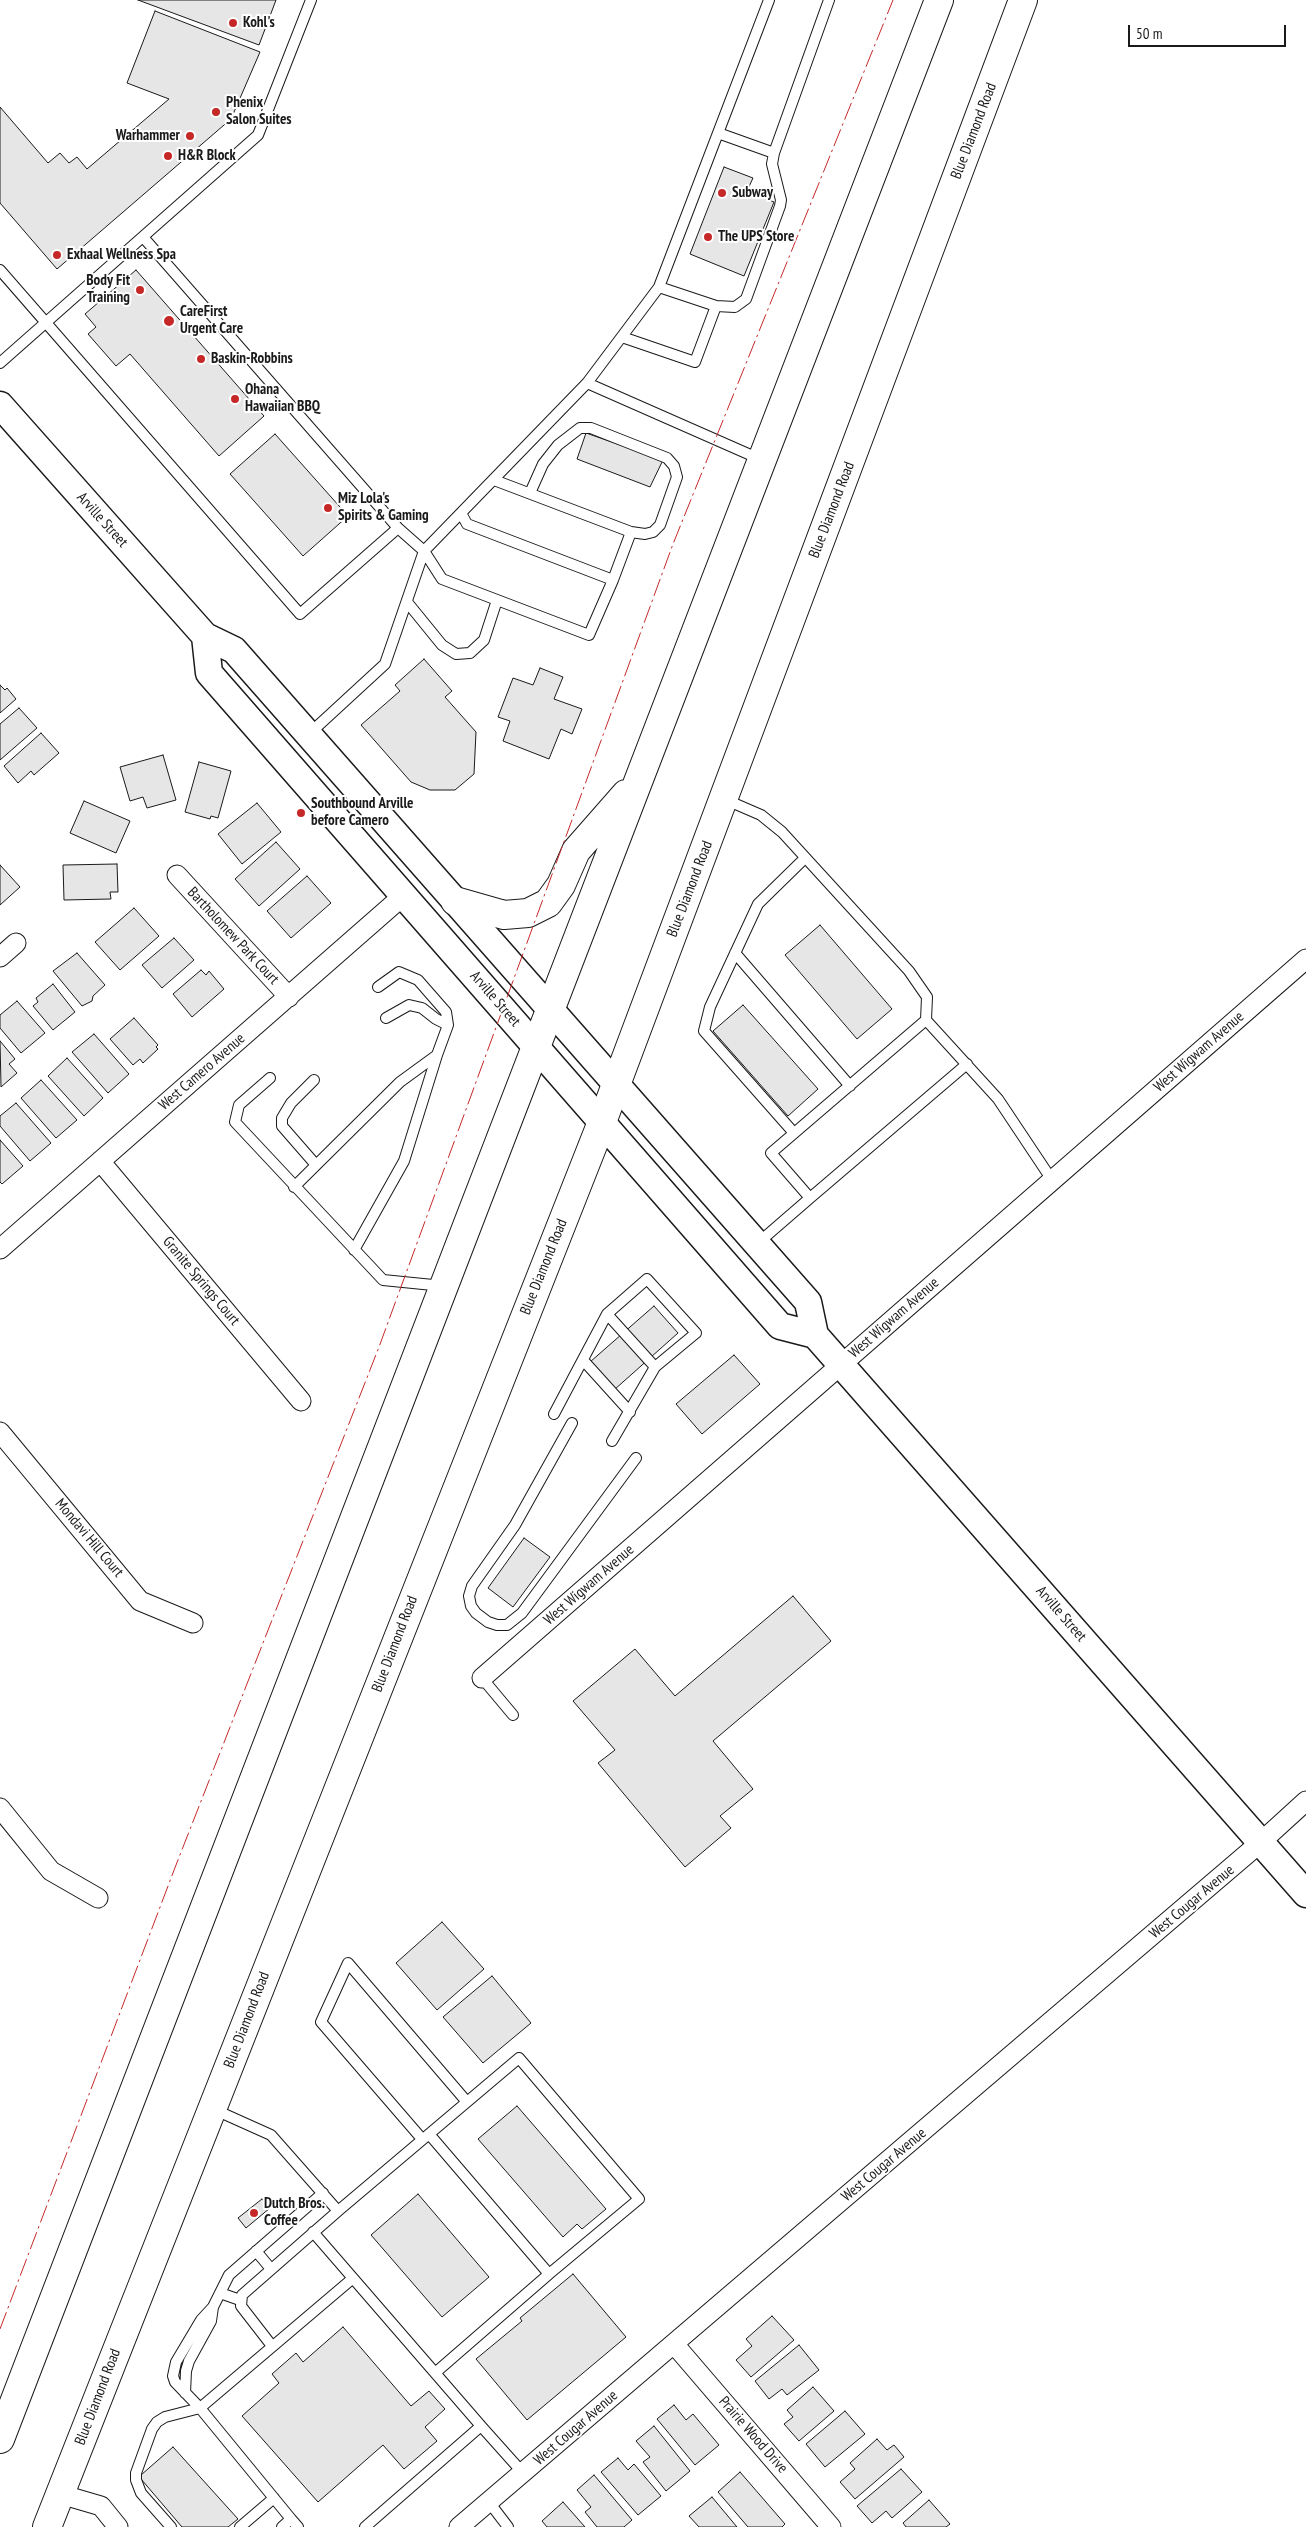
<!DOCTYPE html>
<html>
<head>
<meta charset="utf-8">
<style>
  body { margin:0 }
  #map { position:relative; width:1306px; height:2527px; overflow:hidden; background:#fff; font-family:"PT Sans Narrow",sans-serif }
  canvas { display:block }
  .scale { position:absolute; left:1128px; top:25px; width:158px; height:22px; box-sizing:border-box; border:2px solid #1a1a1a; border-top:0; padding-left:6px; font-size:15px; line-height:18px; white-space:nowrap; color:#1a1a1a; -webkit-text-stroke:4px #fff; paint-order:stroke }
</style>
</head>
<body>
<div id="map">
<canvas width="1306" height="2527"></canvas>
<div class="scale">50 m</div>
</div>
<script>
const ctx = document.querySelector('canvas').getContext('2d');
ctx.lineJoin = 'round';
function fillPath(path, color) { ctx.fillStyle = color; ctx.fill(path, 'evenodd'); }
const toPath = rows => new Path2D(rows.map(r => 'M' + r).join(''));
function stroke(path, color, width, dash) { ctx.strokeStyle = color; ctx.lineWidth = width; ctx.lineCap = dash ? 'butt' : 'round'; ctx.setLineDash(dash || []); ctx.stroke(path); }
function drawText(font, color, halo, rows, align = 'center') {
  ctx.font = font + ' "PT Sans Narrow",sans-serif'; ctx.lineWidth = 4; ctx.setLineDash([]); ctx.textBaseline = 'middle'; ctx.strokeStyle = halo; ctx.fillStyle = color; for (const [text, x, y, turn = 0] of rows) {
    ctx.save(); ctx.translate(x, y); ctx.rotate((+turn || 0) * Math.PI / 180); ctx.textAlign = isNaN(turn) ? turn : align; if (halo) ctx.strokeText(text, 0, 0); ctx.fillText(text, 0, 0); ctx.restore();
  }
}
const building = toPath([
  [138,0,276,0,259,45,138,0],
  [155,11,260,52,231,119,57,269,0,203,0,107,48,163,60,153,69,163,77,157,87,169,169,99,127,83,155,11],
  [724,167,753,178,747,191,774,202,744,276,690,254,724,167],
  [136,270,264,416,219,456,130,354,116,366,88,334,96,327,85,314,136,270],
  [586,433,663,460,650,487,577,459,586,433],
  [275,434,348,516,303,556,230,474,275,434],
  [424,659,452,691,445,697,476,732,474,774,455,790,430,790,411,782,361,725,400,691,395,685,424,659],
  [540,668,563,677,554,699,582,709,572,734,561,729,549,759,503,741,510,721,498,717,513,678,533,685,540,668],
  [0,685,5,690,7,688,16,699,0,713,0,685],
  [19,708,37,728,0,760,0,724,19,708],
  [41,733,59,753,34,775,31,771,18,783,4,766,41,733],
  [163,755,176,800,147,808,143,797,130,801,120,767,163,755],
  [199,762,231,771,218,818,211,816,210,819,185,812,199,762],
  [84,801,130,821,116,853,70,833,84,801],
  [257,803,281,832,242,864,218,834,257,803],
  [276,842,300,869,259,906,235,879,276,842],
  [117,864,118,892,110,892,111,899,64,900,63,865,117,864],
  [0,865,20,887,0,905,0,865],
  [307,876,331,903,291,938,267,911,307,876],
  [134,908,159,936,120,970,95,942,134,908],
  [820,925,892,1009,857,1039,785,955,820,925],
  [174,938,194,960,162,988,142,965,174,938],
  [77,953,105,985,93,996,92,1001,82,1006,53,971,77,953],
  [201,970,206,975,209,971,224,989,192,1017,173,994,201,970],
  [53,984,75,1012,53,1030,33,1006,38,1002,36,998,53,984],
  [17,1001,45,1033,21,1053,0,1028,0,1015,17,1001],
  [743,1005,818,1089,788,1116,713,1031,743,1005],
  [134,1018,158,1045,156,1047,158,1049,143,1063,140,1059,133,1065,110,1039,134,1018],
  [94,1034,129,1074,108,1093,72,1052,94,1034],
  [0,1041,15,1059,9,1064,17,1073,1,1087,0,1041],
  [67,1058,103,1098,84,1116,48,1076,67,1058],
  [41,1080,77,1120,56,1138,21,1098,41,1080],
  [16,1103,51,1143,30,1161,0,1126,0,1116,16,1103],
  [0,1140,23,1166,2,1184,0,1182,0,1140],
  [654,1306,678,1333,614,1390,590,1362,654,1306],
  [734,1355,760,1384,702,1434,676,1404,734,1355],
  [524,1538,550,1557,513,1607,488,1588,524,1538],
  [793,1596,831,1641,713,1741,753,1789,720,1816,731,1828,685,1867,598,1763,615,1750,573,1701,635,1649,675,1696,793,1596],
  [442,1922,484,1969,437,2010,396,1963,442,1922],
  [492,1976,531,2023,483,2063,443,2017,492,1976],
  [517,2106,606,2209,582,2229,577,2224,563,2237,478,2139,517,2106],
  [418,2194,489,2277,442,2317,371,2235,418,2194],
  [262,2199,270,2208,246,2228,238,2218,262,2199],
  [573,2274,626,2337,527,2420,476,2359,522,2321,520,2318,573,2274],
  [772,2316,794,2340,751,2377,736,2360,752,2346,746,2339,772,2316],
  [343,2327,411,2406,429,2391,445,2409,425,2427,437,2441,404,2469,383,2445,318,2502,242,2416,279,2383,272,2374,296,2353,303,2362,343,2327],
  [799,2345,819,2370,787,2395,782,2389,769,2399,755,2381,799,2345],
  [813,2387,834,2411,799,2441,784,2424,793,2417,787,2410,813,2387],
  [674,2405,686,2420,693,2414,719,2445,695,2465,657,2419,674,2405],
  [845,2411,865,2434,825,2467,806,2444,845,2411],
  [654,2426,690,2471,666,2491,643,2462,650,2457,636,2441,654,2426],
  [877,2439,887,2450,894,2445,904,2457,855,2499,840,2482,855,2469,850,2463,877,2439],
  [173,2447,238,2519,228,2527,182,2527,141,2479,141,2475,173,2447],
  [618,2458,628,2470,634,2464,661,2496,638,2515,601,2472,618,2458],
  [901,2469,922,2492,892,2518,886,2511,872,2523,857,2506,901,2469],
  [740,2472,785,2524,782,2527,748,2527,718,2492,740,2472],
  [594,2475,632,2520,624,2527,597,2527,585,2512,591,2507,577,2490,594,2475],
  [712,2497,737,2527,699,2527,689,2516,712,2497],
  [929,2500,950,2524,946,2527,906,2527,903,2523,929,2500],
  [563,2502,585,2527,547,2527,542,2521,563,2502]
]);
fillPath(building, '#e6e6e6');
stroke(building, '#1a1a1a', 1);
const lane = toPath([
  [718,133,774,153,829,0],
  [143,237,398,528],
  [0,270,300,614,398,528,424,551,442,579,589,635,613,580,467,524,461,513],
  [716,306,735,307,746,299,780,206,781,200,772,164,774,153],
  [622,337,695,362,716,306,659,287],
  [0,363,258,135,311,0],
  [587,383,762,460],
  [494,480,631,532,613,580],
  [530,493,543,464,558,445,580,428,591,428,667,458,674,466,677,477,660,525,653,532,645,534,631,532],
  [407,602,442,645,456,654,470,653,484,640,497,600],
  [309,734,385,664,424,551,587,383,659,287,769,0],
  [724,799,761,815,782,832,909,971,927,997,926,1020,998,1099,1052,1180],
  [735,953,850,1086],
  [378,987,399,972,418,980,446,1012,448,1025,437,1055],
  [386,1018,409,1005,422,1008,436,1019,448,1025],
  [926,1020,771,1153,810,1198,967,1064],
  [270,1078,239,1105,235,1122,383,1280,443,1286],
  [314,1080,291,1103,282,1118,282,1126,316,1165],
  [794,1133,704,1031,710,1007,758,904,805,858],
  [294,1187,400,1082,437,1055,404,1161,354,1250],
  [758,1243,810,1198],
  [607,1314,647,1279,696,1333,655,1367],
  [583,1360,630,1412],
  [554,1414,607,1314,655,1367,612,1441],
  [572,1423,515,1525,472,1586,469,1596,471,1606,476,1613,488,1622,497,1625,507,1625,522,1613,636,1458],
  [482,1678,513,1715],
  [213,2109,271,2135,338,2211,242,2295,241,2306,272,2346],
  [429,2134,549,2274,435,2373],
  [422,2139,321,2022,348,1963,467,2102],
  [338,2211,519,2058,639,2199,549,2274],
  [313,2232,481,2426,365,2527],
  [256,2251,271,2269],
  [220,2293,240,2300],
  [185,2393,186,2371,189,2361,211,2321,213,2307],
  [481,2426,523,2473],
  [489,2502,508,2527],
  [291,2519,298,2527],
  [171,2527,141,2493,136,2480,136,2473,152,2429,157,2422,165,2417,200,2408,175,2382,173,2376,176,2362,201,2320,213,2307,229,2275,323,2193],
  [240,2527,274,2498],
  [282,2527,291,2519,200,2408,352,2279]
]);
const street = toPath([
  [177,875,289,997],
  [0,957,16,943],
  [100,1161,301,1401],
  [0,1249,404,895],
  [0,1432,140,1601,193,1623],
  [482,1678,1306,959],
  [0,1808,51,1871,98,1898],
  [674,2344,831,2527],
  [60,2494,101,2506,118,2527],
  [459,2527,1261,1842,1306,1801]
]);
const secondary = toPath([
  [0,405,205,636,234,650,808,1302,815,1335,1306,1894],
  [205,636,209,673,780,1326,815,1335]
]);
const highway = toPath([
  [455,901,504,915,528,913,548,903,561,885,576,851,626,794],
  [0,2439,939,0],
  [47,2527,602,1122,1023,0]
]);
stroke(lane, '#1a1a1a', 12);
stroke(street, '#1a1a1a', 21);
stroke(secondary, '#1a1a1a', 29);
stroke(highway, '#1a1a1a', 30);
stroke(lane, '#fff', 10);
stroke(street, '#fff', 19);
stroke(secondary, '#fff', 26);
stroke(highway, '#fff', 28);
stroke(toPath([
  [0,2329,176,1865,379,1347,673,544,893,0]
]), '#c62828', 1, [18, 4, 2.5, 4]);
for (const [x, y, r, color] of [
  [233,23,5,"#c62828"],
  [216,112,5,"#c62828"],
  [190,136,5,"#c62828"],
  [168,156,5,"#c62828"],
  [722,193,5,"#c62828"],
  [708,237,5,"#c62828"],
  [57,255,5,"#c62828"],
  [140,290,5,"#c62828"],
  [169,321,6,"#c62828"],
  [201,359,5,"#c62828"],
  [235,399,5,"#c62828"],
  [328,508,5,"#c62828"],
  [301,813,5,"#c62828"],
  [254,2213,5,"#c62828"]
]) { const dot = new Path2D(); dot.arc(x, y, r, 0, 2 * Math.PI); ctx.fillStyle = color; ctx.fill(dot); stroke(dot, '#fff', 2); }
drawText('bold 15px', '#1a1a1a', '#fff', [
  ["Kohl's",243,23],
  ["Phenix",226,103],
  ["Salon Suites",226,120],
  ["Warhammer",180,136,"right"],
  ["H&R Block",178,156],
  ["Subway",732,193],
  ["The UPS Store",718,237],
  ["Exhaal Wellness Spa",67,255],
  ["Body Fit",130,281,"right"],
  ["Training",130,298,"right"],
  ["CareFirst",180,312],
  ["Urgent Care",180,329],
  ["Baskin-Robbins",211,359],
  ["Ohana",245,390],
  ["Hawaiian BBQ",245,407],
  ["Miz Lola's",338,499],
  ["Spirits & Gaming",338,516],
  ["Southbound Arville",311,804],
  ["before Camero",311,821],
  ["Dutch Bros.",264,2204],
  ["Coffee",264,2221]
], 'left');
drawText('15px', '#1a1a1a', '#fff', [
  ["Blue Diamond Road",974,131,-69],
  ["Blue Diamond Road",832,510,-69],
  ["Arville Street",102,520,48],
  ["Blue Diamond Road",690,889,-69],
  ["Bartholomew Park Court",233,936,47],
  ["Arville Street",495,999,49],
  ["West Wigwam Avenue",1199,1052,-41],
  ["West Camero Avenue",202,1072,-41],
  ["Blue Diamond Road",544,1267,-68],
  ["Granite Springs Court",201,1281,50],
  ["West Wigwam Avenue",894,1318,-41],
  ["Mondavi Hill Court",89,1538,50],
  ["West Wigwam Avenue",589,1585,-41],
  ["Arville Street",1061,1614,49],
  ["Blue Diamond Road",395,1644,-69],
  ["West Cougar Avenue",1192,1902,-40],
  ["Blue Diamond Road",247,2020,-69],
  ["West Cougar Avenue",884,2165,-40],
  ["Blue Diamond Road",98,2397,-69],
  ["West Cougar Avenue",576,2428,-41],
  ["Prairie Wood Drive",753,2435,49]
]);
</script>
</body>
</html>
